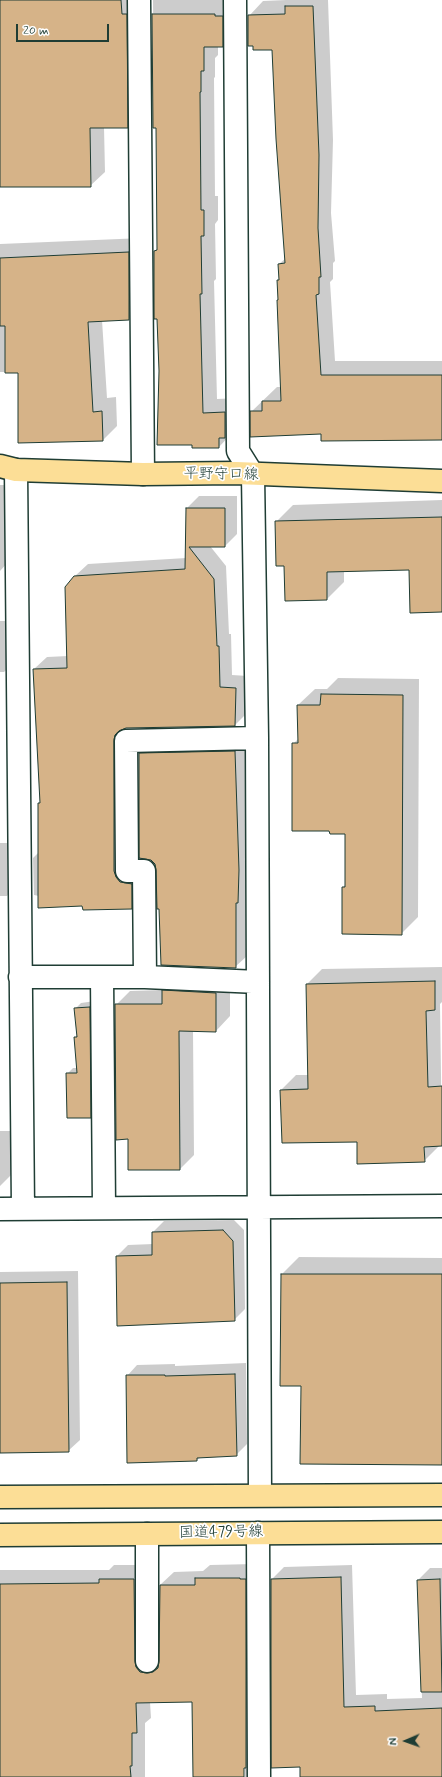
<!DOCTYPE html>
<html>
<head>
<meta charset="utf-8">
<style>
  body { margin:0 }
  #map { position:relative; width:442px; height:1777px; overflow:hidden; background:#fff; font-family:Mynerve,sans-serif }
  canvas { display:block }
  .north { position:absolute; left:386px; top:1721px; width:40px; height:40px; -webkit-text-stroke:3px #fff; paint-order:stroke; rotate:268deg; font-size:11px; font-weight:700; line-height:16px; text-align:center; color:#1f3d34 }
  .north::after { content:''; display:block; margin:auto; width:14px; height:18px; background:#1f3d34; clip-path:polygon(50% 0,100% 100%,50% 72%,0 100%) }
  .scale { position:absolute; left:16px; top:24px; width:93px; height:18px; box-sizing:border-box; border:2px solid #1f3d34; border-top:0; padding-left:5px; font-size:12px; line-height:14px; white-space:nowrap; color:#1f3d34; -webkit-text-stroke:3px #fff; paint-order:stroke }
</style>
</head>
<body>
<div id="map">
<canvas width="442" height="1777"></canvas>
<div class="north">N</div>
<div class="scale">20 m</div>
</div>
<script>
const ctx = document.querySelector('canvas').getContext('2d');
ctx.lineJoin = 'round';
function fillPath(path, color) { ctx.fillStyle = color; ctx.fill(path, 'evenodd'); }
const toPath = rows => new Path2D(rows.map(r => 'M' + r).join(''));
function stroke(path, color, width, dash) { ctx.strokeStyle = color; ctx.lineWidth = width; ctx.lineCap = dash ? 'butt' : 'round'; ctx.setLineDash(dash || []); ctx.stroke(path); }
function drawText(font, color, halo, rows, align = 'center') {
  ctx.font = font + ' Mynerve,"Klee One",sans-serif'; ctx.lineWidth = 3.5; ctx.setLineDash([]); ctx.textBaseline = 'middle'; ctx.strokeStyle = halo; ctx.fillStyle = color; for (const [text, x, y, turn = 0] of rows) {
    ctx.save(); ctx.translate(x, y); ctx.rotate((+turn || 0) * Math.PI / 180); ctx.textAlign = isNaN(turn) ? turn : align; if (halo) ctx.strokeText(text, 0, 0); ctx.fillText(text, 0, 0); ctx.restore();
  }
}
fillPath(toPath([
  [0,0,141,0,142,113,127,127,104,127,105,172,90,186,0,186],
  [153,0,229,0,237,31,222,46,218,46,218,55,215,58,215,77,214,78,215,196,218,196,218,220,215,224,216,279,214,281,217,399,239,398,233,432,219,447,193,444,160,371,155,251,158,248,157,127,154,127],
  [286,0,328,0,333,140,331,213,335,261,333,263,333,279,330,282,335,361,442,361,442,439,322,432,251,412,277,387,281,387,278,281,280,279,279,264,286,258,273,49,249,16,263,1],
  [143,238,143,305,129,319,102,320,107,398,116,397,117,426,103,440,19,372,0,372,0,244],
  [0,485,10,485,10,560,0,571],
  [199,496,237,496,237,534,225,546,210,546,226,566,229,634,231,634,232,675,248,676,247,713,235,725,126,728,127,858,144,896,131,908,83,905,34,895,33,858,39,852,38,804,41,801,34,669,47,657,68,656,75,576,88,564,186,558,187,508],
  [442,500,442,611,410,569,344,571,344,582,327,599,285,564,276,522,293,505],
  [0,621,16,621,16,660,4,672,0,672],
  [338,678,419,679,418,917,401,934,343,887,346,884,346,833,293,744,299,738,298,705,315,689,327,689],
  [246,740,250,858,247,893,247,956,235,967,158,871,140,754,151,742],
  [0,843,22,843,23,880,7,896,0,896],
  [442,967,442,1002,440,1004,442,1145,439,1146,424,1161,358,1141,281,1090,296,1075,309,1075,307,984,322,969],
  [177,977,230,979,230,1016,216,1031,193,1030,194,1155,180,1169,129,1138,116,1005,130,991,163,990],
  [95,1001,96,1112,90,1117,67,1074,73,1068,78,1068,75,1038,77,1035,75,1009,81,1003],
  [0,1131,11,1131,12,1174,0,1186],
  [234,1220,244,1230,245,1309,234,1320,117,1256,128,1245,153,1244,153,1232,164,1221],
  [299,1257,442,1258,442,1464,302,1385,282,1274],
  [78,1271,80,1440,68,1451,0,1452,0,1272],
  [246,1363,247,1444,236,1455,201,1457,197,1460,127,1376,137,1365,175,1364,175,1366],
  [254,1564,258,1777,245,1777,245,1763,243,1763,243,1777,194,1777,192,1701,150,1702,151,1718,145,1723,145,1777,0,1777,0,1570,109,1570,114,1565,148,1565,154,1658,160,1660,160,1585,174,1572,203,1571,210,1565],
  [352,1565,356,1695,387,1694,387,1699,422,1698,418,1580,430,1568,442,1568,442,1777,301,1777,301,1766,272,1767,272,1579,284,1567]
]), '#0003');
const building = toPath([
  [0,0,121,0,122,14,127,14,128,128,90,128,91,187,0,187,0,0],
  [285,6,313,6,319,155,318,228,321,277,319,277,319,294,316,295,321,375,442,375,442,440,321,441,321,434,250,437,250,411,262,411,262,401,281,401,277,300,278,300,277,280,279,280,278,264,285,263,276,139,272,50,253,50,253,46,248,46,248,15,285,14,285,6],
  [152,14,215,14,215,16,223,16,223,47,204,47,204,71,201,71,201,92,200,92,201,210,204,210,204,236,201,236,202,294,200,294,203,413,225,412,225,438,219,438,219,448,192,448,192,445,157,445,159,371,157,319,154,319,154,251,157,250,156,128,153,128,152,14],
  [129,252,129,320,88,322,93,412,102,411,103,441,18,443,18,373,5,373,5,326,0,326,0,258,129,252],
  [186,508,225,508,225,547,189,547,214,579,217,646,219,646,220,687,236,688,235,726,126,728,119,731,115,735,114,741,114,871,116,877,120,882,132,884,132,909,83,910,82,906,38,908,38,803,40,803,33,669,67,668,65,587,74,576,185,569,186,508],
  [442,517,442,612,410,613,409,570,327,572,327,600,285,601,284,566,276,566,275,521,442,517],
  [321,694,403,695,402,935,342,934,342,887,345,887,345,834,330,834,329,831,292,831,292,743,298,743,297,705,320,705,321,694],
  [235,751,239,870,238,903,236,903,236,968,161,965,159,909,157,909,156,870,155,864,151,860,139,858,139,753,235,751],
  [435,981,435,1010,426,1011,428,1087,442,1086,442,1146,424,1147,425,1162,357,1164,357,1142,282,1143,280,1090,308,1089,306,984,435,981],
  [162,990,216,993,216,1032,179,1031,180,1170,128,1170,128,1139,116,1140,115,1004,162,1004,162,990],
  [90,1007,91,1118,67,1118,66,1073,77,1073,74,1037,77,1037,74,1008,90,1007],
  [223,1230,233,1241,235,1321,117,1326,116,1256,152,1255,152,1232,223,1230],
  [281,1274,442,1274,442,1465,300,1464,301,1386,280,1386,281,1274],
  [67,1282,69,1452,0,1453,0,1283,67,1282],
  [235,1374,237,1456,197,1458,197,1461,127,1463,126,1375,165,1375,165,1376,235,1374],
  [341,1577,344,1707,375,1706,375,1711,442,1708,442,1777,300,1777,300,1767,271,1768,271,1579,341,1577],
  [195,1578,240,1578,240,1579,246,1579,246,1768,244,1768,244,1777,193,1777,192,1702,136,1703,137,1733,132,1733,132,1766,130,1766,131,1777,0,1777,0,1584,99,1583,99,1579,134,1579,135,1661,136,1667,140,1672,147,1673,153,1672,158,1668,159,1661,160,1585,195,1585,195,1578],
  [440,1579,442,1692,421,1692,417,1580,440,1579]
]);
fillPath(building, '#d6b388');
stroke(building, '#1f3d34', 1);
const minor = toPath([
  [139,0,143,474],
  [235,0,238,451,253,475,257,738,260,1495],
  [16,470,23,1208],
  [20,977,145,977,258,982],
  [102,977,104,1207],
  [145,977,144,871,127,871,126,741,257,738],
  [0,1209,442,1206],
  [258,1533,259,1777],
  [147,1534,147,1661]
]);
const major = toPath([
  [0,466,16,470,143,474,236,473,442,481]
]);
const highway = toPath([
  [0,1497,442,1495],
  [0,1535,442,1532]
]);
stroke(minor, '#1f3d34', 25);
stroke(major, '#1f3d34', 25);
stroke(highway, '#1f3d34', 25);
stroke(minor, '#fff', 22);
stroke(major, '#fcde96', 22);
stroke(highway, '#fcde96', 22);
drawText('15px', '#1f3d34', '#fff', [
  ["平野守口線",221,475,1],
  ["国道479号線",221,1533,-1]
]);
</script>
</body>
</html>
